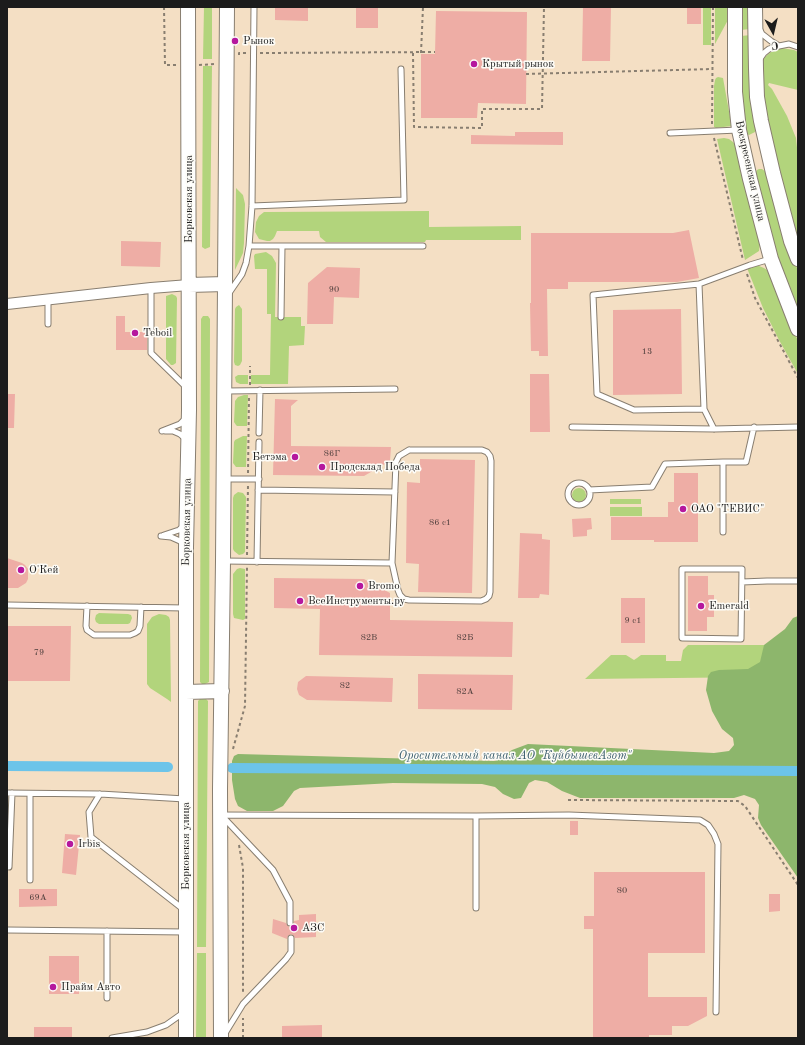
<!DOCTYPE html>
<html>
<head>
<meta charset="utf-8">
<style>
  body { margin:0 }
  #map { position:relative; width:805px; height:1045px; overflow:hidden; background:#f4dfc4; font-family:"Old Standard TT",serif }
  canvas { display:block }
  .frame { position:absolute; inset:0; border:8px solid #1c1c1c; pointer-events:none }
  .north { position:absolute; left:753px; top:12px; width:40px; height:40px; -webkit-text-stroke:3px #fdfcf7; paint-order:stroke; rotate:172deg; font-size:11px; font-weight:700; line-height:16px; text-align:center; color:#1c1c1c }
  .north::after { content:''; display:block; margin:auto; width:14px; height:18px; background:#1c1c1c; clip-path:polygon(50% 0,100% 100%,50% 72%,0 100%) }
</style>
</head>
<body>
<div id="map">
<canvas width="805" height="1045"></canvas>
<div class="frame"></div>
<div class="north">С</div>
</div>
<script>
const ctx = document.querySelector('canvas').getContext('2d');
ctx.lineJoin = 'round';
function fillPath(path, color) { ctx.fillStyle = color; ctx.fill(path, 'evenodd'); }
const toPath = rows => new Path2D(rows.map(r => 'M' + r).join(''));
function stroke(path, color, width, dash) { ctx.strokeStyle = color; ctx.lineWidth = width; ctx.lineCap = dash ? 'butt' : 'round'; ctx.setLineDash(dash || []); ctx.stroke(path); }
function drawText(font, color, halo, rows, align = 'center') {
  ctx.font = font + ' "Old Standard TT",serif'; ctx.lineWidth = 3; ctx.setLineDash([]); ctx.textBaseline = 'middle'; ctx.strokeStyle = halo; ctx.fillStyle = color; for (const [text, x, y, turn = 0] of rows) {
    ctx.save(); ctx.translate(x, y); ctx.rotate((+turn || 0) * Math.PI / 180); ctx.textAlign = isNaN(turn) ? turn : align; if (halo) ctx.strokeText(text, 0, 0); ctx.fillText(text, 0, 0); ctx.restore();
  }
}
fillPath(toPath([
  [204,7,212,7,212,59,203,59],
  [703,7,711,7,711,45,703,45],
  [715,7,729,7,729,18,715,44],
  [741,7,750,7,750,29,741,30],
  [751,35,756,126,755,132,749,135,747,134,742,108,741,36],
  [782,48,794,50,798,52,798,90,769,83,768,85,772,89,787,116,796,138,798,157,798,239,783,192,763,95,761,62,766,56,771,52],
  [203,66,212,66,210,247,205,249,202,247],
  [718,77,723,78,730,117,731,126,716,128,714,127,714,86,715,80,716,78],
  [724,138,729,139,733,142,737,147,760,243,759,251,745,260,717,139],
  [759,169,762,169,766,172,783,230,798,271,798,314,781,271,755,174,757,170],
  [236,188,243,195,245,204,244,243,243,253,235,270],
  [429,211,429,227,521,226,521,240,426,240,425,242,326,242,320,237,319,231,277,231,275,236,273,239,270,241,267,241,259,239,255,232,256,222,259,216,264,212,268,212],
  [266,252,272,256,276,263,275,317,301,317,301,326,305,326,304,345,289,346,288,384,251,384,251,375,270,375,271,314,267,314,267,269,255,269,254,256,255,254],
  [755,266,759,266,764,268,767,270,798,341,798,374,779,340,763,308,747,268],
  [172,294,176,296,177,298,176,363,173,365,171,365,166,359,166,296],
  [239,305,242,309,242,361,240,365,238,366,235,365,234,362,235,309,236,307],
  [203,316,208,316,210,319,209,682,205,684,202,684,200,682,201,319],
  [238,375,248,375,248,384,240,384,236,382,235,377],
  [244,395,248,395,247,426,237,426,236,425,234,422,235,401,238,397],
  [243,436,247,436,246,467,236,467,233,463,234,442,235,440],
  '572 495a7 7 0 1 1 14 0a7 7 0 1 1-14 0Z',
  [238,492,243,493,246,497,245,552,243,554,239,555,234,551,233,549,233,498,234,495],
  [610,499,641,499,641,504,610,504],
  [610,507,642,507,642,516,610,516],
  [240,568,245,569,245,619,243,620,234,618,233,614,233,574,237,569],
  [99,613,128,614,131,615,132,618,130,623,128,624,99,624,96,622,95,619,96,615],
  [159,614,166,615,169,617,170,620,171,702,167,699,150,688,147,684,147,624,152,617],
  [688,645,764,645,764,677,585,679,611,655,626,655,634,660,637,658,641,655,666,655,666,661,681,661,683,650],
  [203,698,206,699,208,701,206,947,197,947,198,701,200,699],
  [197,953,206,953,206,1038,196,1038]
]), '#b2d47c');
fillPath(toPath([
  [798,616,798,878,761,825,758,818,759,805,755,799,744,795,734,798,580,798,562,791,547,782,535,780,529,783,521,798,514,799,503,794,495,787,482,784,393,783,300,788,294,791,283,806,273,811,247,811,238,806,235,799,232,780,232,761,234,756,238,754,495,761,512,750,528,744,714,753,729,751,734,745,733,738,722,729,712,711,706,690,708,676,711,672,719,670,748,669,760,662,764,645,785,629,793,618]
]), '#8db66c');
stroke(toPath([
  [7,766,168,767],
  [232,768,798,771]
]), '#6cc4e9', 10);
fillPath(toPath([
  [275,7,308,7,308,21,275,20],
  [356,7,378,7,378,28,356,28],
  [583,7,611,7,610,61,582,61],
  [687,7,701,7,701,24,687,24],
  [436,11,527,12,526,104,478,103,477,118,421,118,421,54,435,54],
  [515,132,563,132,563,145,471,144,471,135,515,136],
  [689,230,699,278,677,282,568,282,568,289,547,289,548,356,539,356,539,351,531,351,530,303,531,303,531,233,673,233],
  [121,241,161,242,160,267,121,266],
  [327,267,360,268,359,298,334,297,333,324,307,324,308,283],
  [681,309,682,394,613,395,613,310],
  [116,316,125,316,125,332,147,332,147,350,116,350],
  [530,374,549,374,550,432,530,432],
  [7,394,15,394,14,428,7,428],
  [275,399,298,400,291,406,291,446,391,447,390,461,364,476,273,475],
  [420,459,475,460,472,593,418,592,419,564,406,563,407,482,420,483],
  [674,473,698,473,698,542,654,542,654,540,611,540,611,517,668,517,668,502,674,502],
  [591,518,592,529,587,530,587,536,573,537,572,519],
  [520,533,542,534,542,539,550,540,549,595,540,594,539,598,518,598],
  [7,558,22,563,25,565,28,569,28,579,26,583,18,588,7,588],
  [688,576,708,576,708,595,714,595,714,617,707,617,707,631,688,631],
  [274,578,364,579,390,593,390,620,513,622,512,657,319,655,320,609,274,608],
  [621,598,645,598,645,643,621,643],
  [7,626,71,626,70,681,7,681],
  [418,674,513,675,512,710,418,709],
  [306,676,393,678,392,702,307,700,299,695,297,689,298,682],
  [570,821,578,821,578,835,570,835],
  [65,834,80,835,76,875,62,873],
  [594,872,705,872,705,953,648,953,648,997,707,997,707,1016,688,1026,672,1026,672,1035,649,1035,649,1038,593,1038,593,929,584,929,584,916,594,916],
  [19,889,57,889,57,906,19,907],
  [769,894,780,894,780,911,769,912],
  [316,914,316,937,295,938,293,935,291,934,288,936,287,939,272,933,273,919,286,923,288,926,290,927,293,925,294,921,299,920,299,915],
  [49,956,79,956,79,994,49,994],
  [322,1025,322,1038,282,1038,282,1026],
  [34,1027,72,1027,72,1038,34,1038]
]), '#eeada5');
const lane = toPath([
  [760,30,762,34,771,41,779,46],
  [759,60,764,53,769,49,779,46,789,44,798,47],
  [670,133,738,130],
  [252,206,404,200,401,69],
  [249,246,423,246],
  [699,284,593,295,597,394,634,410,704,409],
  [151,288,151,353,187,388],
  [229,293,242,274,246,263,249,246,252,206,254,7],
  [281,317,282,246],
  [48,324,48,299],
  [226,391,395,389],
  [572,427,714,429,798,427],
  [714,429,704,409,699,284,750,265,770,259],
  [162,431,180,424,185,419,186,417],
  [165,431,173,431,180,434,186,439],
  [259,433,260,390],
  [409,450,482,450,487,452,490,456,491,461,490,592,489,596,486,599,481,601,409,600,404,599,400,595,398,590,392,563,396,462,399,456,409,450],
  [723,462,723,532],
  [226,479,259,479],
  '568 494a11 11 0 1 1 22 0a11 11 0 1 1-22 0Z',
  [258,490,395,492],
  [589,490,652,487,665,464,723,462,746,462,754,427],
  [164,535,179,530,184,526],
  [161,536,171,537,180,541,183,544],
  [223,561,392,563],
  [257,562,259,442],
  [682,569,742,569,741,639,682,638,682,569],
  [742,582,767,581,798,581],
  [7,605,185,608],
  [87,606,86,626,87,630,94,635,130,635,135,633,138,631,140,626,141,607],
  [7,793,100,794,185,799],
  [100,794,89,812,91,837,183,909],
  [221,815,476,816,569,815,700,820,708,825,714,834,718,844,716,1012],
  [223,817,273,870,290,902,290,923],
  [9,867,12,793],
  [30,880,30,794],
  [476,908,476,816],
  [7,930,186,932],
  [107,998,107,931],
  [224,1035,243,1004,286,959,291,952,291,938],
  [112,1038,147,1032,166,1025,183,1013]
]);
const street = toPath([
  [7,304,151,288,189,285]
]);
const secondary = toPath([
  [735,7,735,92,739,130,750,179,771,259,798,329],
  [755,7,756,69,757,97,761,121,773,173,791,241,798,259],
  [189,285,225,284],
  [186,692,222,691],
  [186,1038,186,547,189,410,188,7],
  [221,1038,220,789,223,561,227,7]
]);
stroke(lane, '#887e70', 7);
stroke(street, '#887e70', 12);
stroke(secondary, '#887e70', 16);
stroke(toPath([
  [164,7,165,65,176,65],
  [260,53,435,52],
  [413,53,414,127,482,128,482,109,542,109,544,7],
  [421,53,423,7],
  [239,55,239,53,247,53],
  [199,65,216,64],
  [526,74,713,69],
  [712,124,713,7],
  [714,138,743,260],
  [747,274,755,298,798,378],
  [250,385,250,366],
  [248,473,249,397],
  [247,555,248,485],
  [233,749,245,706,247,567],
  [568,800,738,801,745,806,798,885],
  [239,845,243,868,243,994],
  [243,1038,243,1018]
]), '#887e70', 2, [3, 3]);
stroke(lane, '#fff', 5);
stroke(street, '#fff', 10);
stroke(secondary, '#fff', 14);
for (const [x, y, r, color] of [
  [235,41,4,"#b5179e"],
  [474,64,4,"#b5179e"],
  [135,333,4,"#b5179e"],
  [295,457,4,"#b5179e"],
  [322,467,4,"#b5179e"],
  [683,509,4,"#b5179e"],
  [21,570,4,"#b5179e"],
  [360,586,4,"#b5179e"],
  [300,601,4,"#b5179e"],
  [701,606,4,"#b5179e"],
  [70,844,4,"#b5179e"],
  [294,928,4,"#b5179e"],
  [53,987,4,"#b5179e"]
]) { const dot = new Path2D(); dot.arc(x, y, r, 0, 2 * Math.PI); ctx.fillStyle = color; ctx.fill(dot); stroke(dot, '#fdfcf7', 1.5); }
drawText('9px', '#50403e', null, [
  ["90",334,290],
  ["13",647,352],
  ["86Г",332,454],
  ["86 c1",440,523],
  ["9 с1",633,621],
  ["82В",369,638],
  ["82Б",465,638],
  ["79",39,653],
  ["82",345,686],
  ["82А",465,692],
  ["80",622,891],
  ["69А",38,898]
]);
drawText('11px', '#1c1c1c', '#fdfcf7', [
  ["Рынок",243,41],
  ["Крытый рынок",482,64],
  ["Teboil",143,333],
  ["Бетэма",287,457,"right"],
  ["Продсклад Победа",330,467],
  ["ОАО \"ТЕВИС\"",691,509],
  ["О'Кей",29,570],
  ["Bromo",368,586],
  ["ВсеИнструменты.ру",308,601],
  ["Emerald",709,606],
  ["Irbis",78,844],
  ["АЗС",302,928],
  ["Прайм Авто",61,987]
], 'left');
drawText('11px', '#1c1c1c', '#fdfcf7', [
  ["Воскресенская улица",750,171,77],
  ["Борковская улица",189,199,-90],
  ["Борковская улица",187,522,-89],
  ["Борковская улица",186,846,-90]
]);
drawText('italic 12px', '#3c5f6e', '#fdfcf7', [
  ["Оросительный канал АО \"КуйбышевАзот\"",515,756]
]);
</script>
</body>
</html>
